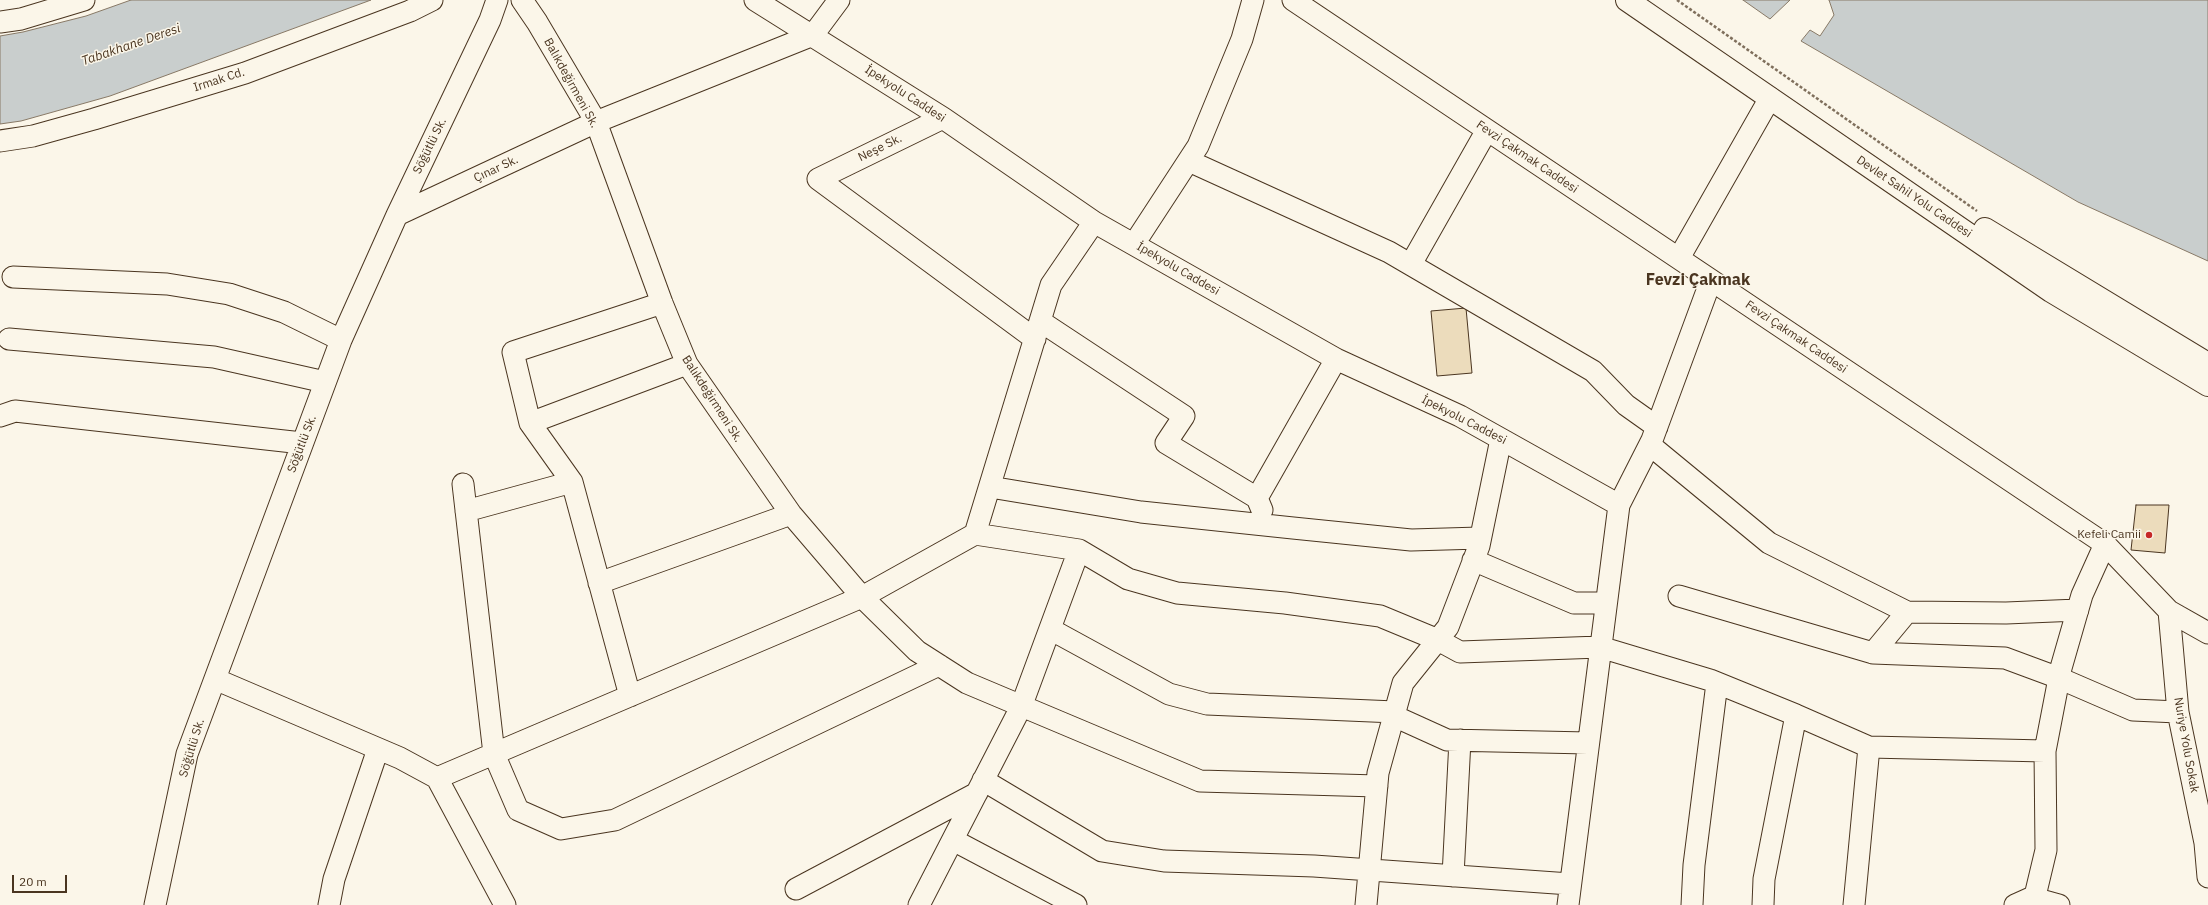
<!DOCTYPE html>
<html>
<head>
<meta charset="utf-8">
<style>
  body { margin:0 }
  #map { position:relative; width:2208px; height:905px; overflow:hidden; background:#fbf6e9; font-family:"IBM Plex Sans",sans-serif }
  canvas { display:block }
  .scale { position:absolute; left:12px; top:875px; width:55px; height:18px; box-sizing:border-box; border:2px solid #4a3520; border-top:0; padding-left:5px; font-size:12px; line-height:14px; white-space:nowrap; color:#4a3520; -webkit-text-stroke:3px #fbf6e9; paint-order:stroke }
</style>
</head>
<body>
<div id="map">
<canvas width="2208" height="905"></canvas>
<div class="scale">20 m</div>
</div>
<script>
const ctx = document.querySelector('canvas').getContext('2d');
ctx.lineJoin = 'round';
function fillPath(path, color) { ctx.fillStyle = color; ctx.fill(path, 'evenodd'); }
const toPath = rows => new Path2D(rows.map(r => 'M' + r).join(''));
function stroke(path, color, width, dash) { ctx.strokeStyle = color; ctx.lineWidth = width; ctx.lineCap = dash ? 'butt' : 'round'; ctx.setLineDash(dash || []); ctx.stroke(path); }
function drawText(font, color, halo, rows, align = 'center') {
  ctx.font = font + ' "IBM Plex Sans",sans-serif'; ctx.lineWidth = 3; ctx.setLineDash([]); ctx.textBaseline = 'middle'; ctx.strokeStyle = halo; ctx.fillStyle = color; for (const [text, x, y, turn = 0] of rows) {
    ctx.save(); ctx.translate(x, y); ctx.rotate((+turn || 0) * Math.PI / 180); ctx.textAlign = isNaN(turn) ? turn : align; if (halo) ctx.strokeText(text, 0, 0); ctx.fillText(text, 0, 0); ctx.restore();
  }
}
const water = toPath([
  [131,0,371,0,110,96,21,121,0,124,0,36,23,32,86,16,131,0],
  [1743,0,1790,0,1770,19,1743,0],
  [1829,0,2208,0,2208,261,2078,202,1801,41,1810,30,1820,36,1834,15,1829,0]
]);
fillPath(water, '#c9cecd');
stroke(water, '#887966', 1);
const building = toPath([
  [1466,308,1472,373,1437,376,1431,311,1466,308],
  [2136,505,2169,505,2165,553,2131,550,2136,505]
]);
fillPath(building, '#ecdcbc');
stroke(building, '#4a3520', 1);
const minor = toPath([
  [522,0,537,22,596,122,662,303,687,364,791,514,862,597,917,651,967,683,1200,781,1377,786],
  [755,0,943,118,1094,222,1336,359,1460,416,1619,505],
  [1293,0,2105,544,2169,611,2208,633],
  [0,22,21,19,84,0],
  [943,118,818,179,1035,339],
  [0,141,33,136,94,119,245,73,410,11,432,0],
  [1189,161,1389,252,1593,371,1626,405,1657,427],
  [397,215,596,122,813,35,839,0],
  [1134,244,1198,146,1242,39,1253,0],
  [1679,258,1770,98],
  [1411,264,1487,130],
  [13,277,167,284,229,294,284,312,341,340],
  [1040,321,1184,416,1166,443,1257,498],
  [9,339,214,357,325,382],
  [0,416,15,411,302,443],
  [530,423,687,364],
  [1650,445,1769,543,1907,612,2006,613,2078,610],
  [463,484,494,754,518,810,561,829,615,820,939,665],
  [990,487,1141,512,1293,528,1411,540,1480,538],
  [1262,510,1257,498,1336,359],
  [466,511,572,482],
  [975,534,1079,550,1128,579,1177,593,1285,603,1380,616,1438,640,1460,652,1600,647,1710,680,1796,715,1869,747,2045,751],
  [1473,560,1574,603,1606,603],
  [599,583,791,514],
  [1679,596,1873,653,1907,612],
  [2169,611,2178,712,2205,843,2208,877],
  [1050,629,1169,694,1207,704,1395,712],
  [1873,653,2005,658,2059,678,2133,710,2178,712],
  [215,679,400,758,437,778,505,905],
  [630,696,572,482,530,423,513,352,662,303],
  [1394,716,1447,740,1588,743],
  [437,778,862,597,975,534,1051,285,1094,222],
  [983,780,1102,851,1164,861,1314,866,1570,884],
  [953,840,1076,905],
  [1453,876,1460,740],
  [796,889,977,793],
  [155,905,187,754,341,340,397,215,490,20,497,0],
  [329,905,334,879,378,749],
  [919,905,1021,707,1079,550],
  [1366,905,1378,773,1403,683,1448,627,1479,546,1501,439],
  [1568,905,1619,505,1652,440,1711,280],
  [1692,905,1694,865,1717,683],
  [1763,905,1764,879,1796,715],
  [1854,905,1869,747],
  [2015,905,2035,896],
  [2059,905,2041,900,2035,896,2046,850,2045,751,2061,668,2082,595,2105,544]
]);
const major = toPath([
  [1627,0,2051,291,2208,385],
  [1985,229,2208,364]
]);
stroke(minor, '#4a3520', 23);
stroke(major, '#4a3520', 24);
stroke(toPath([
  [1677,0,1977,211]
]), '#7f6f5c', 2.5, [3, 2]);
stroke(minor, '#fbf6e9', 21);
stroke(major, '#fbf6e9', 22);
for (const [x, y, r, color] of [
  [2149,535,4,"#c62828"]
]) { const dot = new Path2D(); dot.arc(x, y, r, 0, 2 * Math.PI); ctx.fillStyle = color; ctx.fill(dot); stroke(dot, '#fbf6e9', 1.5); }
drawText('12px', '#4a3520', '#fbf6e9', [
  ["Irmak Cd.",219,80,-18],
  ["Balıkdeğirmeni Sk.",571,83,61],
  ["İpekyolu Caddesi",905,94,33],
  ["Söğütlü Sk.",430,146,-64],
  ["Neşe Sk.",880,148,-26],
  ["Fevzi Çakmak Caddesi",1527,157,34],
  ["Çınar Sk.",496,169,-25],
  ["Devlet Sahil Yolu Caddesi",1914,197,34],
  ["İpekyolu Caddesi",1178,269,30],
  ["Fevzi Çakmak Caddesi",1796,337,34],
  ["Balıkdeğirmeni Sk.",712,399,57],
  ["İpekyolu Caddesi",1464,420,27],
  ["Söğütlü Sk.",302,444,-69],
  ["Nuriye Yolu Sokak",2186,745,80],
  ["Söğütlü Sk.",192,748,-73]
]);
drawText('12px', '#4a3520', '#fbf6e9', [
  ["Kefeli Camii",2141,535]
], 'right');
drawText('italic 13px', '#4a3520', '#fbf6e9', [
  ["Tabakhane Deresi",131,45,-19]
]);
drawText('bold 16px', '#4a3520', '#fbf6e9', [
  ["Fevzi Çakmak",1698,280]
]);
</script>
</body>
</html>
